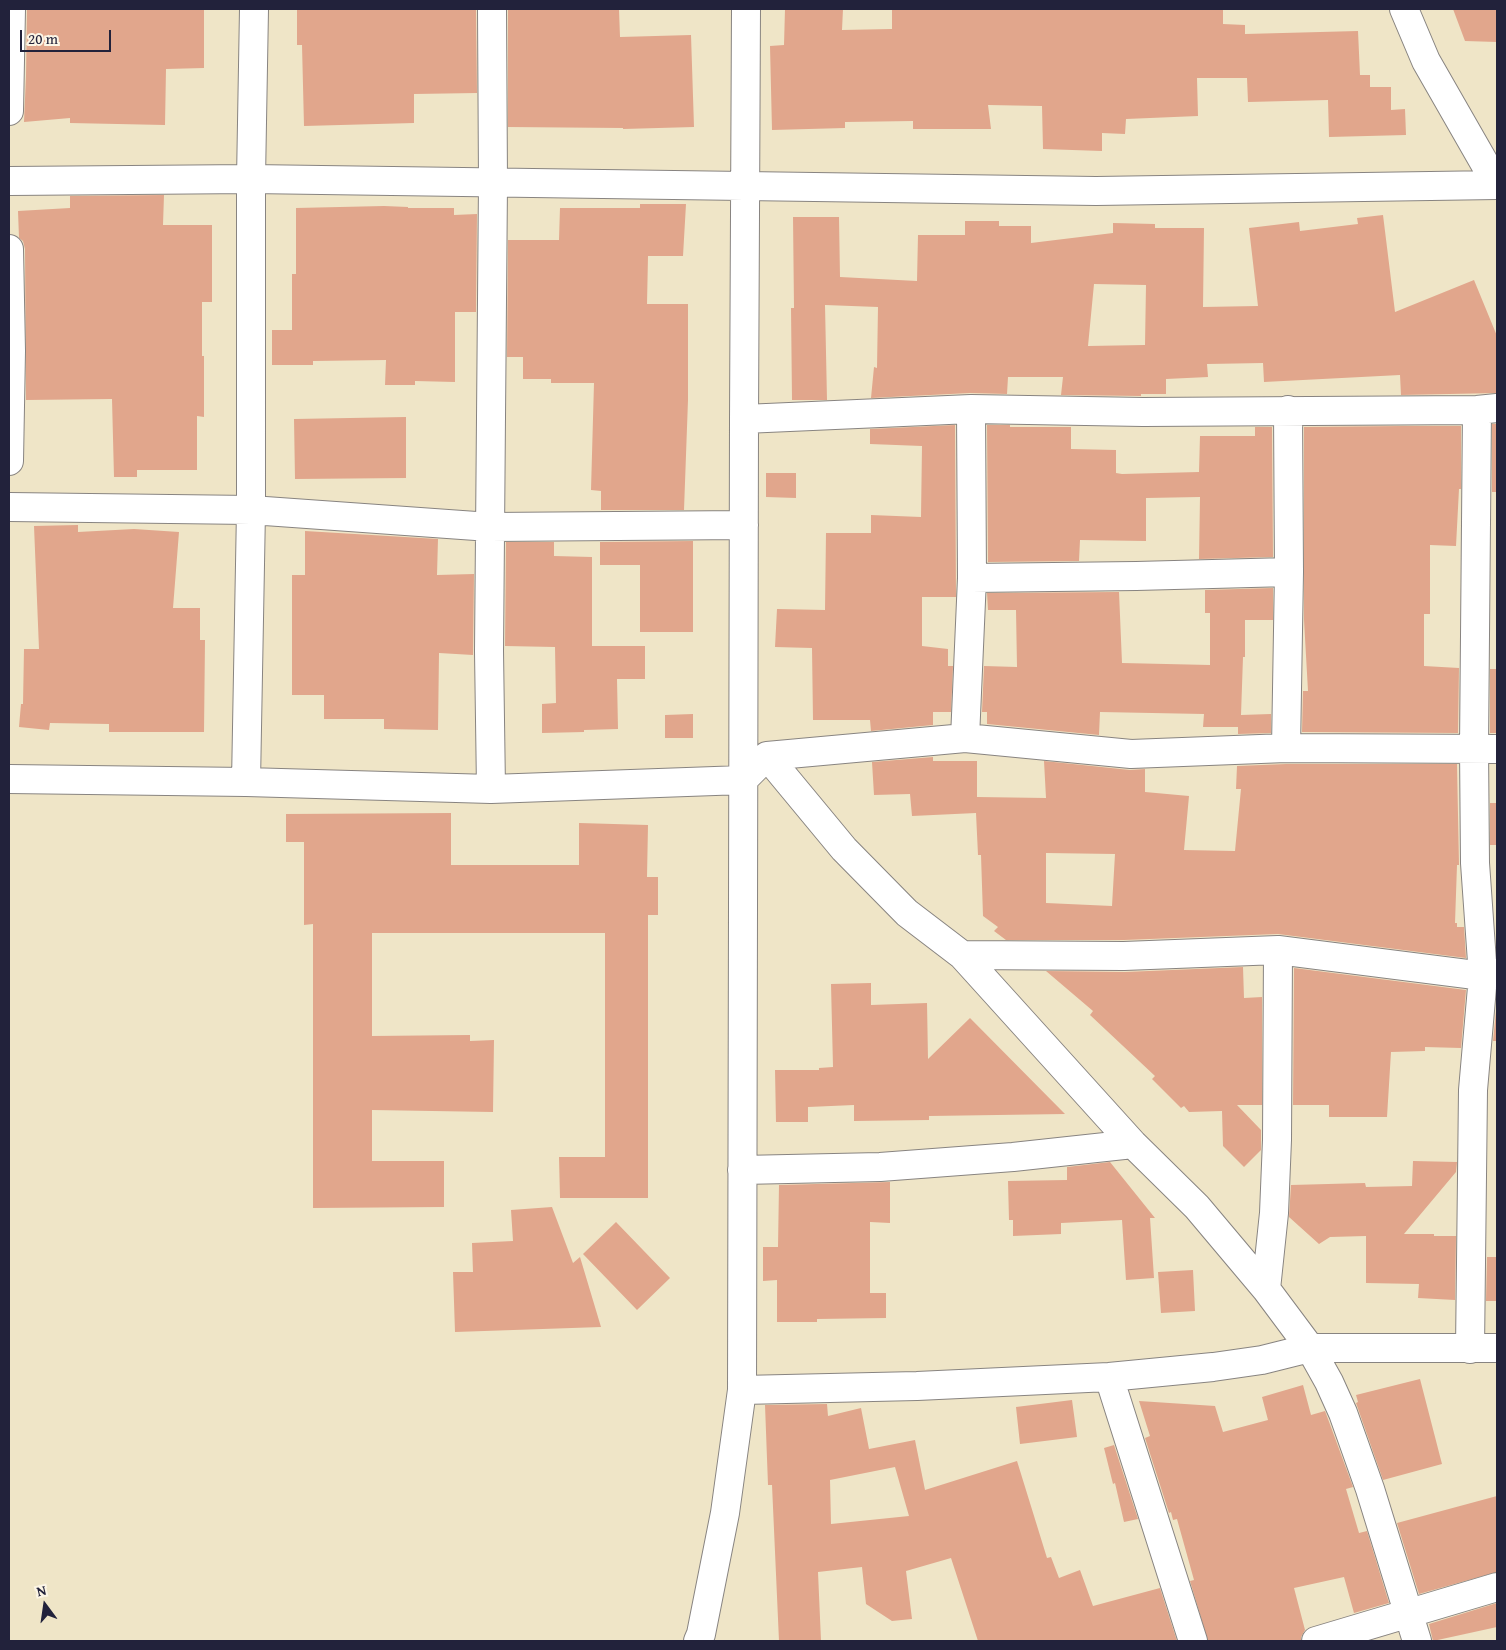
<!DOCTYPE html>
<html>
<head>
<meta charset="utf-8">
<style>
  body { margin:0 }
  #map { position:relative; width:1506px; height:1650px; overflow:hidden; background:#efe5c7; font-family:"Gentium Book Plus",serif }
  canvas { display:block }
  .frame { position:absolute; inset:0; border:10px solid #22223b; pointer-events:none }
  .north { position:absolute; left:20px; top:1580px; width:50px; height:50px; -webkit-text-stroke:4px #fcf5e5; paint-order:stroke; rotate:346deg; font-size:14px; font-weight:700; line-height:20px; text-align:center; color:#22223b }
  .north::after { content:''; display:block; margin:auto; width:18px; height:22px; background:#22223b; clip-path:polygon(50% 0,100% 100%,50% 72%,0 100%) }
  .scale { position:absolute; left:20px; top:30px; width:91px; height:22px; box-sizing:border-box; border:2px solid #22223b; border-top:0; padding-left:6px; font-size:15px; line-height:18px; white-space:nowrap; color:#22223b; -webkit-text-stroke:4px #fcf5e5; paint-order:stroke }
</style>
</head>
<body>
<div id="map">
<canvas width="1506" height="1650"></canvas>
<div class="frame"></div>
<div class="north">N</div>
<div class="scale">20 m</div>
</div>
<script>
const ctx = document.querySelector('canvas').getContext('2d');
ctx.lineJoin = 'round';
function fillPath(path, color) { ctx.fillStyle = color; ctx.fill(path, 'evenodd'); }
const toPath = rows => new Path2D(rows.map(r => 'M' + r).join(''));
function stroke(path, color, width, dash) { ctx.strokeStyle = color; ctx.lineWidth = width; ctx.lineCap = dash ? 'butt' : 'round'; ctx.setLineDash(dash || []); ctx.stroke(path); }
fillPath(toPath([
  [27,9,204,9,204,68,166,69,165,125,70,123,70,118,24,122,26,76],
  [297,9,476,9,477,93,414,94,414,123,304,126,302,45,297,45],
  [508,9,619,9,620,37,691,35,694,127,623,129,623,128,508,127],
  [785,9,843,9,842,30,892,29,892,9,1223,9,1223,24,1245,25,1245,34,1358,31,1360,75,1370,75,1370,87,1391,87,1391,110,1405,109,1406,135,1329,137,1328,100,1248,102,1247,78,1197,78,1198,116,1126,119,1125,134,1102,133,1102,151,1043,149,1042,106,988,105,991,129,913,129,913,121,845,122,845,128,772,130,770,46,784,45],
  [1453,9,1497,9,1497,42,1465,41],
  [164,195,163,225,212,225,212,302,202,302,202,356,204,356,204,417,197,416,197,470,137,470,137,477,114,477,112,399,26,400,25,249,23,241,19,238,18,211,70,208,70,196],
  [640,204,686,204,683,256,648,256,647,304,688,304,688,400,684,510,601,510,601,491,591,490,594,383,551,383,551,379,523,379,523,357,507,357,508,240,559,240,560,208,640,208],
  [384,206,408,207,408,208,454,208,454,215,477,214,476,312,455,312,455,382,415,381,415,385,385,385,386,360,313,361,313,365,272,365,272,330,292,330,292,274,296,274,296,208],
  [1383,215,1395,312,1474,280,1497,336,1497,393,1401,395,1400,375,1264,382,1263,363,1207,364,1208,377,1166,379,1166,394,1141,394,1141,396,1061,395,1063,377,1008,377,1007,394,970,393,871,398,874,367,877,368,878,307,825,305,827,400,792,400,791,308,794,308,793,217,839,217,840,277,917,281,918,235,965,235,965,221,999,221,999,226,1031,226,1031,243,1113,233,1113,223,1155,224,1155,228,1204,228,1203,307,1258,306,1249,228,1299,222,1300,231,1358,224,1357,218],
  [1094,284,1146,285,1145,345,1088,346],
  [406,417,406,478,295,479,294,419],
  [1492,424,1497,424,1497,492,1492,492],
  [955,425,956,597,922,597,922,646,948,649,948,666,953,666,951,712,933,712,933,725,871,731,870,720,813,720,812,648,775,647,777,609,825,610,826,533,871,533,871,515,921,517,922,446,870,444,870,429],
  [987,425,1010,425,1010,427,1071,427,1071,449,1116,450,1116,473,1122,474,1199,472,1200,436,1255,436,1255,427,1272,427,1273,557,1199,559,1200,497,1146,498,1146,541,1080,540,1079,561,988,562],
  [1402,426,1461,426,1461,489,1459,489,1456,546,1430,545,1430,614,1424,614,1424,666,1459,668,1458,733,1302,732,1303,691,1308,691,1304,620,1304,427],
  [766,473,796,473,796,498,766,497],
  [78,525,78,532,134,529,179,532,173,608,200,608,200,640,205,640,204,732,109,732,109,724,50,723,49,730,19,727,21,704,23,704,24,649,39,649,34,526],
  [305,531,438,539,437,575,474,574,473,655,439,653,438,730,384,729,384,719,324,719,324,695,292,695,292,575,305,575],
  [693,541,693,632,640,632,640,565,600,565,600,542],
  [506,542,554,542,554,556,592,557,592,646,645,646,645,679,617,679,618,729,584,730,584,732,542,733,542,704,556,703,555,647,505,646],
  [1273,588,1273,620,1245,620,1245,657,1243,657,1241,715,1271,714,1271,733,1238,734,1238,727,1203,727,1204,714,1100,712,1099,735,987,724,987,712,982,712,984,666,1017,667,1016,610,988,610,987,593,1119,592,1122,663,1210,665,1210,613,1205,613,1205,590],
  [1490,669,1497,669,1497,733,1490,733],
  [693,714,693,738,665,738,665,715],
  [933,757,933,761,977,761,977,797,1046,798,1044,761,1130,770,1145,769,1145,792,1189,796,1184,850,1235,851,1241,789,1236,789,1237,766,1286,764,1457,764,1459,865,1457,865,1455,923,1457,923,1457,927,1464,927,1466,958,1278,934,1124,940,1006,940,994,931,998,927,983,916,981,855,978,855,976,813,912,816,910,794,874,795,872,762],
  [1046,853,1115,854,1112,906,1046,903],
  [1490,803,1497,803,1497,845,1490,845],
  [451,813,451,865,579,865,579,823,648,825,647,877,658,877,658,915,648,915,648,1198,560,1198,559,1157,605,1157,605,933,372,933,372,1036,470,1035,470,1041,494,1040,493,1112,372,1110,372,1161,444,1161,444,1207,313,1208,313,924,304,925,304,842,286,842,286,814],
  [1243,967,1244,998,1262,997,1262,1105,1237,1105,1261,1130,1261,1150,1244,1167,1223,1146,1222,1111,1189,1112,1184,1106,1181,1108,1152,1079,1155,1076,1090,1015,1093,1011,1046,971,1125,972],
  [1294,968,1466,990,1461,1048,1425,1047,1425,1051,1391,1052,1387,1117,1329,1117,1329,1105,1293,1105],
  [871,983,871,1005,927,1003,928,1059,970,1018,1065,1114,929,1116,929,1120,854,1121,854,1105,808,1107,808,1122,776,1122,775,1070,819,1070,819,1068,833,1067,831,984],
  [1496,1011,1497,1011,1497,1041,1493,1041],
  [1413,1161,1457,1162,1456,1172,1404,1234,1434,1234,1434,1236,1456,1236,1455,1300,1418,1298,1419,1284,1366,1283,1366,1236,1330,1237,1319,1244,1289,1217,1291,1185,1365,1183,1366,1187,1412,1186],
  [1110,1162,1155,1218,1150,1218,1154,1278,1126,1280,1122,1220,1061,1223,1061,1234,1013,1236,1013,1220,1009,1220,1008,1181,1067,1180,1067,1167],
  [890,1182,890,1223,870,1222,870,1293,886,1293,886,1318,817,1319,817,1322,777,1322,777,1280,763,1281,763,1247,778,1247,779,1185],
  [552,1207,573,1263,580,1257,601,1327,455,1332,453,1272,473,1272,472,1243,513,1241,511,1210],
  [616,1222,670,1278,637,1310,583,1254],
  [1487,1257,1497,1257,1497,1301,1486,1301],
  [1193,1270,1195,1311,1161,1313,1158,1272],
  [1420,1379,1442,1464,1383,1480,1356,1403,1358,1402,1356,1395],
  [1303,1385,1311,1415,1325,1411,1328,1419,1353,1487,1346,1489,1359,1533,1367,1531,1389,1603,1354,1613,1344,1577,1294,1588,1305,1630,1301,1637,1301,1641,1208,1641,1190,1581,1194,1580,1177,1519,1173,1520,1171,1512,1169,1513,1145,1438,1150,1436,1139,1401,1215,1406,1223,1432,1268,1420,1262,1397],
  [1072,1400,1077,1437,1020,1444,1016,1407],
  [827,1404,828,1416,861,1408,869,1449,915,1440,925,1490,1017,1461,1047,1558,1051,1557,1059,1578,1080,1570,1093,1606,1160,1588,1177,1641,978,1641,951,1558,906,1571,912,1619,892,1621,866,1604,862,1567,818,1572,821,1641,779,1641,772,1485,768,1485,765,1405],
  [895,1467,909,1516,831,1524,830,1480],
  [1114,1445,1138,1519,1124,1522,1115,1483,1113,1484,1104,1448],
  [1497,1496,1497,1572,1419,1594,1397,1523],
  [1497,1603,1497,1627,1433,1641,1429,1624]
]), '#e1a68c');
const minor = toPath([
  [1404,9,1426,61,1497,185],
  [9,111,11,9],
  [9,181,251,179,1096,191,1497,185],
  [9,249,11,351,9,461],
  [744,419,971,409,1143,412,1477,410,1497,408],
  [9,507,251,510,490,527,744,525],
  [972,578,1136,576,1289,572],
  [965,738,972,578,971,409],
  [1286,748,1289,572,1288,410],
  [767,756,844,849,907,913,962,955,1133,1144,1197,1207,1266,1289,1310,1348,1329,1382,1343,1413,1370,1489,1417,1641],
  [9,779,246,782,491,789,743,780,767,756,965,738,1131,754,1286,748,1497,749],
  [246,782,251,510,251,179,254,9],
  [491,789,489,651,493,183,492,9],
  [962,955,1124,956,1278,950,1483,976,1497,973],
  [742,1170,880,1167,1013,1157,1133,1144],
  [1266,1289,1274,1213,1277,1140,1278,950],
  [1470,1349,1473,1090,1483,976,1475,863,1474,748,1477,410],
  [1109,1377,1193,1641],
  [742,1390,917,1386,1109,1377,1213,1367,1262,1360,1310,1348,1497,1348],
  [698,1641,701,1634,725,1513,742,1390,744,419,746,9],
  [1316,1641,1497,1587]
]);
stroke(minor, '#888481', 30);
stroke(minor, '#fff', 28);
</script>
</body>
</html>
